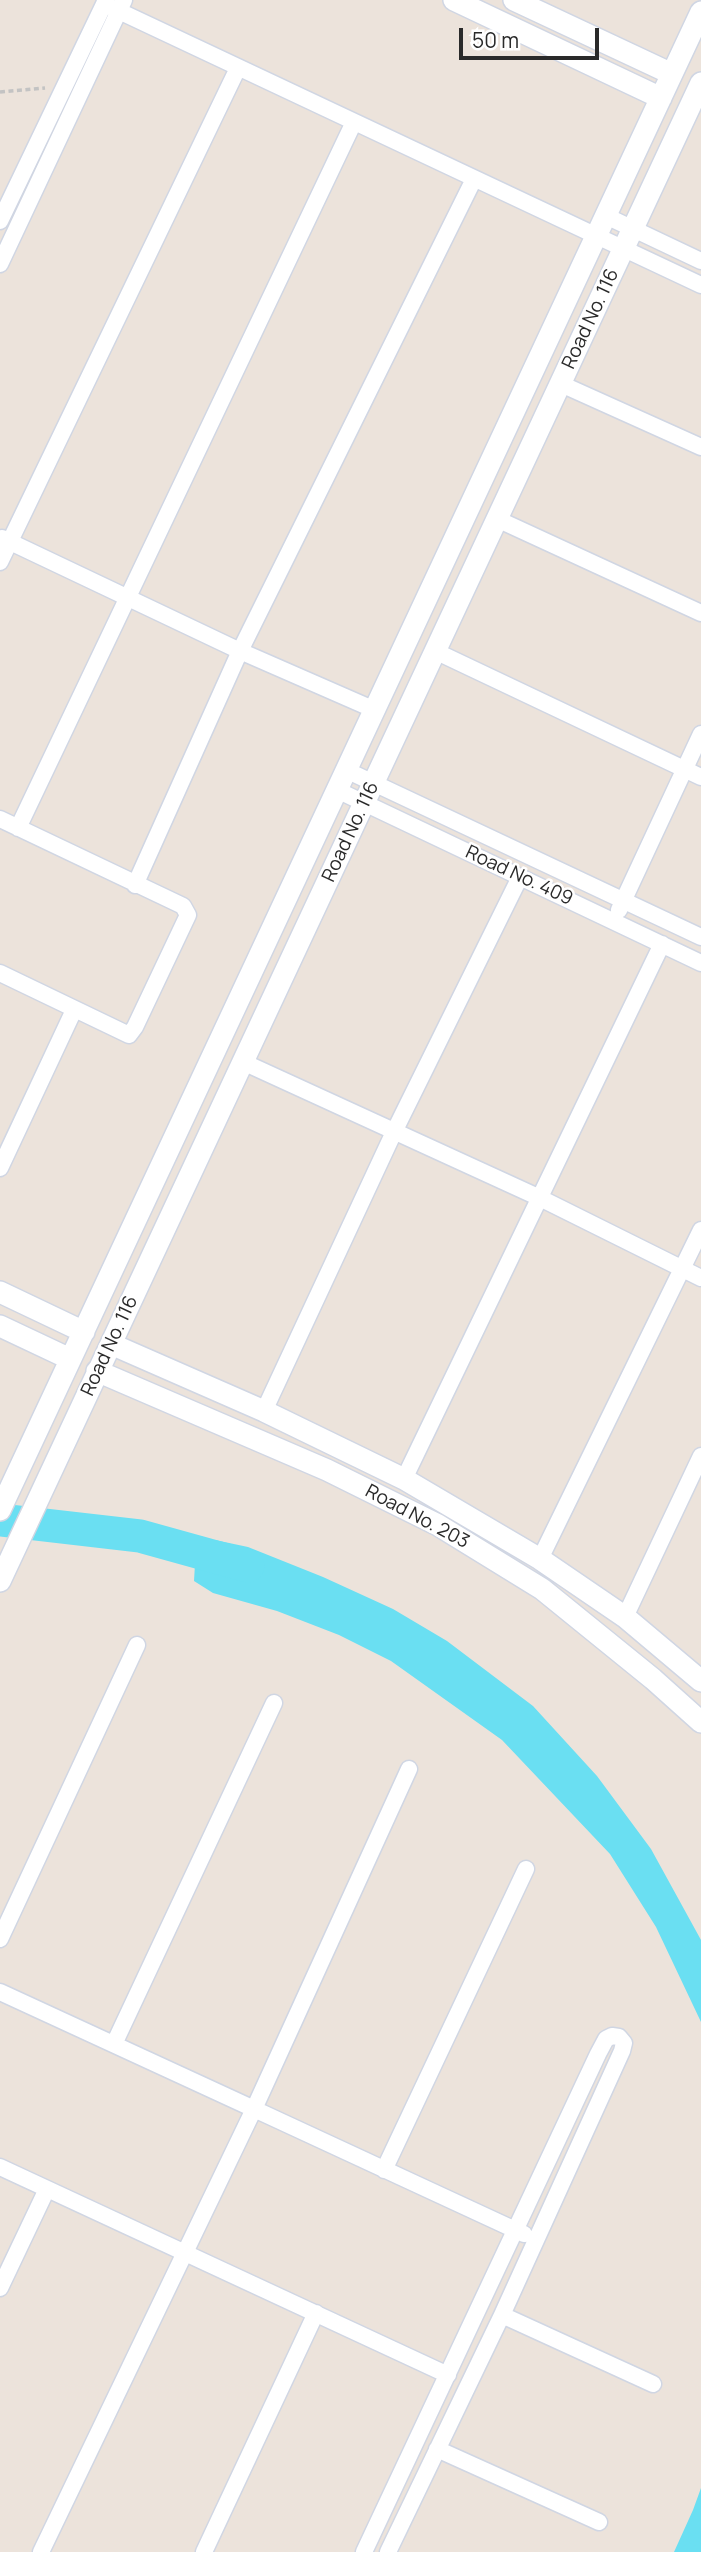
<!DOCTYPE html>
<html>
<head>
<meta charset="utf-8">
<style>
  body { margin:0 }
  #map { position:relative; width:701px; height:2552px; overflow:hidden; background:#ece3db; font-family:Manrope,sans-serif }
  canvas { display:block }
  .scale { position:absolute; left:459px; top:28px; width:140px; height:32px; box-sizing:border-box; border:4px solid #2a2a2a; border-top:0; padding-left:9px; font-size:21px; line-height:24px; white-space:nowrap; color:#2a2a2a; -webkit-text-stroke:5px #fff; paint-order:stroke }
</style>
</head>
<body>
<div id="map">
<canvas width="701" height="2552"></canvas>
<div class="scale">50 m</div>
</div>
<script>
const ctx = document.querySelector('canvas').getContext('2d');
ctx.lineJoin = 'round';
function fillPath(path, color) { ctx.fillStyle = color; ctx.fill(path, 'evenodd'); }
const toPath = rows => new Path2D(rows.map(r => 'M' + r).join(''));
function stroke(path, color, width, dash) { ctx.strokeStyle = color; ctx.lineWidth = width; ctx.lineCap = dash ? 'butt' : 'round'; ctx.setLineDash(dash || []); ctx.stroke(path); }
function drawText(font, color, halo, rows, align = 'center') {
  ctx.font = font + ' Manrope,sans-serif'; ctx.lineWidth = 5; ctx.setLineDash([]); ctx.textBaseline = 'middle'; ctx.strokeStyle = halo; ctx.fillStyle = color; for (const [text, x, y, turn = 0] of rows) {
    ctx.save(); ctx.translate(x, y); ctx.rotate((+turn || 0) * Math.PI / 180); ctx.textAlign = isNaN(turn) ? turn : align; if (halo) ctx.strokeText(text, 0, 0); ctx.fillText(text, 0, 0); ctx.restore();
  }
}
fillPath(toPath([
  [215,1540,248,1547,323,1577,393,1609,447,1641,533,1706,597,1776,651,1849,701,1940,701,2022,656,1927,610,1854,502,1740,391,1661,339,1635,277,1611,213,1593,194,1581,195,1564],
  [701,2488,701,2552,674,2552,693,2510]
]), '#6adff2');
stroke(toPath([
  [0,1520,140,1536,248,1566]
]), '#6adff2', 33);
const minor = toPath([
  [104,4,701,285],
  [606,216,701,261],
  [0,221,106,0],
  [0,264,124,0],
  [561,384,701,447],
  [497,519,701,613],
  [2,538,240,651,375,710],
  [0,562,238,68],
  [435,651,701,777],
  [346,770,701,937],
  [337,790,701,963],
  [0,819,183,906,188,915,135,1027,129,1035,0,973],
  [18,828,354,122],
  [135,885,240,651,474,179],
  [619,910,701,734],
  [243,1062,540,1198,701,1278],
  [0,1168,74,1010],
  [264,1411,394,1132,520,877],
  [404,1479,662,944],
  [540,1559,701,1230],
  [625,1617,701,1456],
  [0,1939,137,1645],
  [0,1992,254,2109,409,1769],
  [114,2044,274,1703],
  [0,2167,448,2375],
  [384,2170,526,1869],
  [0,2288,47,2189],
  [502,2315,653,2384],
  [437,2449,599,2522],
  [41,2552,254,2109,524,2234],
  [204,2552,316,2313],
  [364,2552,598,2054,606,2039,612,2036,619,2037,624,2043,622,2051,502,2315,388,2552]
]);
const tertiary = toPath([
  [454,0,661,98],
  [514,0,672,74],
  [0,1292,84,1332],
  [0,1326,70,1359],
  [111,1344,264,1411,404,1479,540,1559,625,1617,701,1681],
  [97,1371,327,1470,438,1525,542,1589,653,1679,701,1722],
  [0,1510,701,12],
  [0,1581,701,83]
]);
stroke(minor, '#d0d6e3', 19);
stroke(tertiary, '#d0d6e3', 24);
stroke(toPath([
  [0,92,45,88]
]), '#c3c3c3', 3.5, [5, 3.5]);
stroke(minor, '#fff', 16);
stroke(tertiary, '#fff', 21);
drawText('19px', '#2a2a2a', '#fff', [
  ["Road No. 116",591,319,-65],
  ["Road No. 116",351,832,-65],
  ["Road No. 409",519,876,25],
  ["Road No. 116",110,1346,-65],
  ["Road No. 203",417,1517,28]
]);
</script>
</body>
</html>
